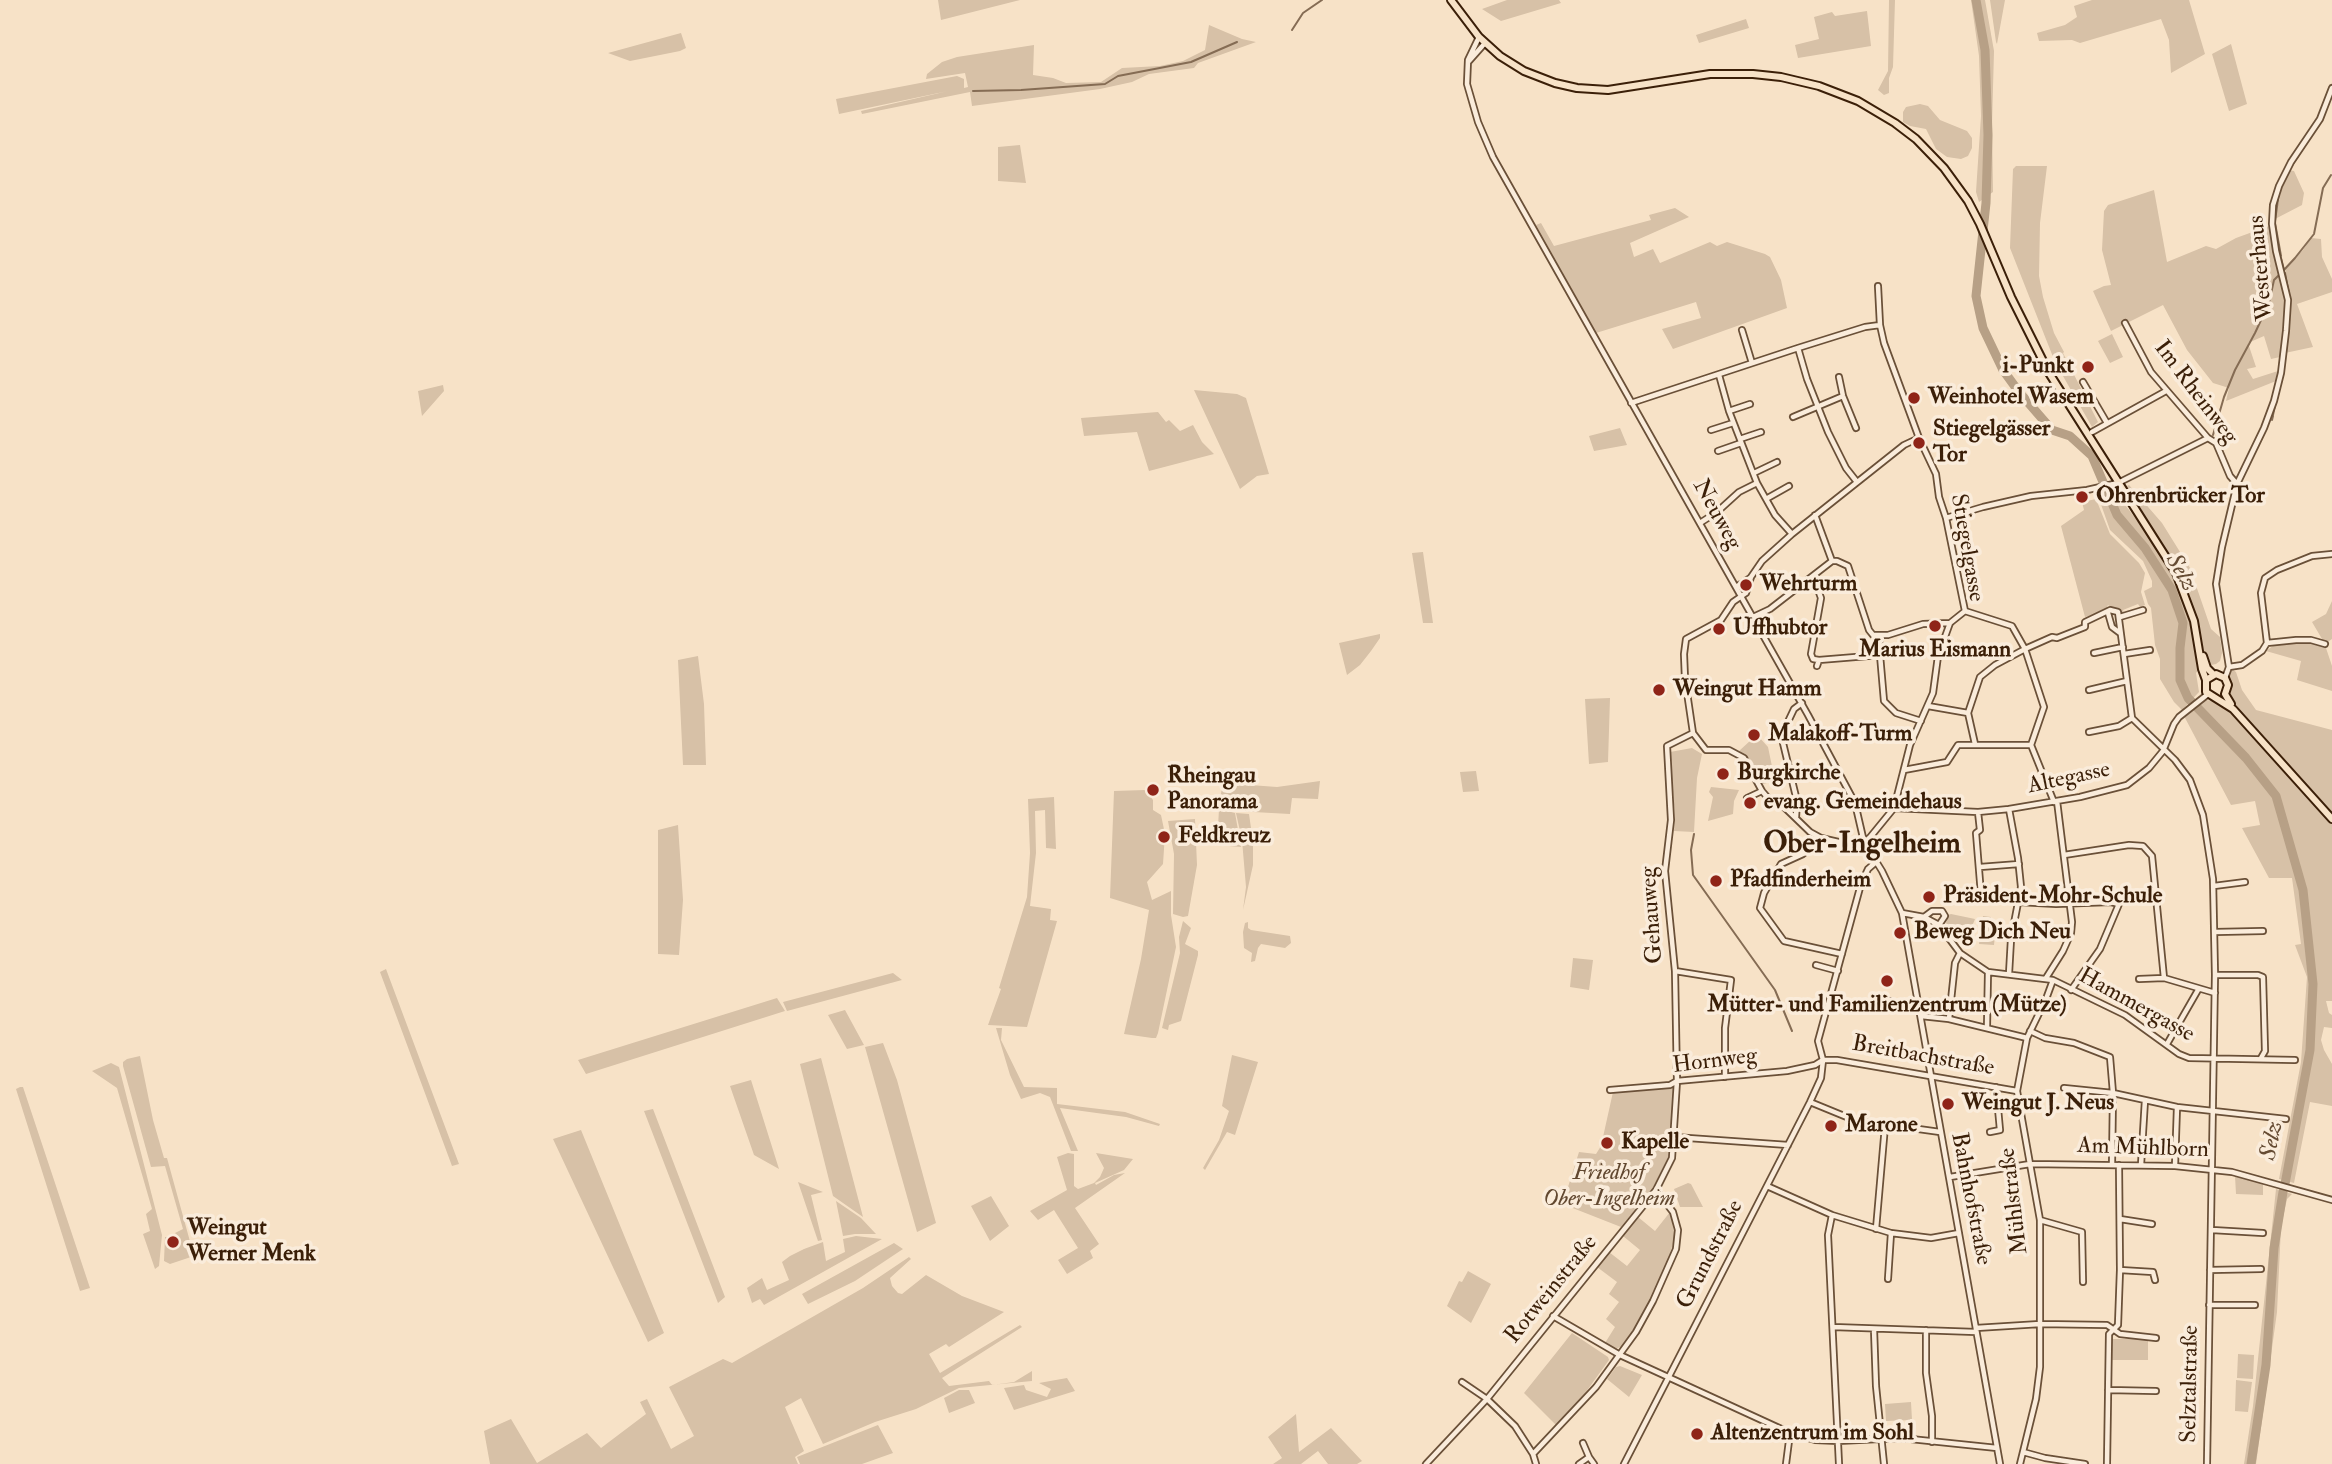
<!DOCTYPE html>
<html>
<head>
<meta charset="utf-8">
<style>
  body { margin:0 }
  canvas { display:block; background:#f7e2c7 }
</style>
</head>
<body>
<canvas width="2332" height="1464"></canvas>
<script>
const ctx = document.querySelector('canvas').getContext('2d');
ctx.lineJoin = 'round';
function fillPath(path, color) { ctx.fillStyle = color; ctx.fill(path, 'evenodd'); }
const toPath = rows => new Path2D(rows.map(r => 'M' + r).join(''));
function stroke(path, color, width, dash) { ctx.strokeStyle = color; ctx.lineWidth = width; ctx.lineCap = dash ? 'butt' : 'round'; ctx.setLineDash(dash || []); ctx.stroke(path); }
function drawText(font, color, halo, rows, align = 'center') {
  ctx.font = font + ' "IM FELL Double Pica",serif'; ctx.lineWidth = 7; ctx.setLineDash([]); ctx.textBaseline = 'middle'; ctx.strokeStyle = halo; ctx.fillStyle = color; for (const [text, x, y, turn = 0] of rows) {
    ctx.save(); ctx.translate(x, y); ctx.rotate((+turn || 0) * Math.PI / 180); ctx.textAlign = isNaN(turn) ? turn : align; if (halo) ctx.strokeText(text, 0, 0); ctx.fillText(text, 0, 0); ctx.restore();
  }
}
fillPath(toPath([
  [938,0,1020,0,941,20],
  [1507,0,1559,0,1561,3,1501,21,1482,9],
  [1889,0,1895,0,1893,67,1889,78,1889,93,1884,95,1878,90,1888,71],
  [1971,0,1985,0,1994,51,1992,125,1993,192,1979,202,1976,192,1981,116,1979,56],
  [1990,0,2005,0,1997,44,1996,42],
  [2092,0,2189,0,2205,54,2171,73,2169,40,2161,19,2080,43,2072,40,2039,41,2037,33,2065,25,2077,17,2074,6],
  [1867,11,1871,46,1798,58,1795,45,1819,39,1814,17,1832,12,1835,16],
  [1746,19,1749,28,1699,43,1696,35],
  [1209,25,1242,39,1256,42,1198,63,1194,68,1149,74,1132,82,1100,89,972,106,970,92,862,114,861,111,948,91,839,114,836,99,957,76,964,79,964,88,968,87,965,73,926,79,927,74,942,62,957,57,1034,45,1033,75,1053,78,1066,83,1101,82,1122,68,1160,66,1183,61,1205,50],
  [681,33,686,48,680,51,630,61,608,53],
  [2231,44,2247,104,2229,111,2212,54],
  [1920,104,1928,106,1940,120,1967,131,1972,138,1972,148,1968,156,1961,159,1947,157,1936,149,1926,129,1910,126,1903,122,1903,112,1906,107],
  [1020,145,1026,183,998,181,998,147],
  [2016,166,2047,166,2040,223,2039,276,2043,297,2054,333,2064,352,2063,353,2098,422,2092,427,2055,362,2010,248,2013,169],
  [2288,170,2294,171,2304,193,2302,205,2275,219,2283,182],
  [2154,190,2167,262,2206,246,2216,249,2236,238,2269,226,2285,300,2280,357,2271,359,2264,336,2248,343,2256,367,2247,369,2253,379,2278,371,2276,381,2226,401,2229,388,2213,383,2187,350,2163,305,2111,331,2093,291,2104,286,2111,285,2102,250,2104,211,2108,205],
  [1675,208,1689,217,1630,243,1634,257,1653,249,1660,263,1710,242,1717,246,1727,242,1765,254,1770,257,1781,280,1787,308,1673,349,1662,329,1701,318,1696,302,1596,333,1536,225,1541,223,1554,246,1651,220,1649,215],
  [2311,238,2321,239,2322,257,2332,279,2332,292,2297,304,2313,347,2285,353,2290,303,2285,268,2303,250],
  [2112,334,2123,357,2110,363,2098,341],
  [443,385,444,391,422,416,418,391],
  [1194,390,1237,394,1246,398,1269,474,1257,476,1240,489],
  [1158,412,1166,422,1169,420,1180,431,1193,425,1202,442,1214,454,1149,471,1137,432,1084,436,1081,418],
  [1620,428,1627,445,1594,451,1589,436],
  [2129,485,2162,523,2190,568,2211,629,2220,637,2222,653,2220,661,2216,664,2211,665,2207,662,2188,591,2180,572,2127,486],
  [2112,491,2116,493,2162,553,2179,585,2191,622,2200,668,2196,673,2199,692,2182,710,2174,702,2160,679,2160,659,2155,645,2151,608,2148,604,2144,591,2152,587,2152,581,2143,561,2110,530,2098,496],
  [2096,499,2110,534,2139,563,2145,573,2141,592,2145,605,2140,607,2138,604,2123,610,2124,613,2121,614,2108,605,2105,611,2085,617,2061,526,2084,510,2082,502],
  [1423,552,1433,623,1423,623,1412,553],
  [2332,589,2332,639,2325,644,2312,622,2326,614,2332,601],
  [1380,634,1380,638,1371,651,1360,665,1347,675,1339,643],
  [2311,642,2325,645,2332,666,2332,691,2297,680,2301,661,2266,651,2277,643],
  [698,656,704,704,706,765,683,765,678,660],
  [2232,669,2236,672,2242,690,2256,710,2332,730,2332,815,2243,714,2229,696,2231,687,2229,672],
  [1610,698,1608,762,1589,764,1585,699],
  [2205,700,2215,701,2225,707,2332,824,2332,1001,2326,1001,2329,1013,2332,1015,2332,1028,2324,1027,2321,1040,2324,1050,2332,1064,2332,1106,2310,1102,2294,1183,2279,1179,2301,1062,2307,977,2295,945,2301,944,2292,878,2269,878,2242,828,2260,825,2255,801,2231,805,2184,716],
  [1759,737,1768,747,1775,781,1763,784,1747,757,1739,751,1751,740],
  [1692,748,1702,754,1697,778,1694,832,1674,831,1675,817,1670,752],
  [1476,771,1479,791,1463,792,1460,772],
  [1320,781,1318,799,1292,798,1290,814,1235,811,1224,809,1219,804,1223,783,1277,787],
  [1711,787,1739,790,1734,801,1733,814,1708,821,1713,797,1709,792],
  [1145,790,1153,800,1153,810,1161,815,1165,834,1163,864,1147,882,1152,900,1171,891,1171,915,1176,947,1158,1033,1156,1038,1152,1038,1124,1034,1141,959,1149,910,1110,898,1114,791],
  [1054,797,1056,849,1046,848,1045,810,1035,811,1036,853,1030,906,1051,909,1050,920,1057,921,1027,1027,988,1025,1001,989,999,988,1027,897,1030,853,1028,799],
  [1219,809,1235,813,1241,847,1217,845],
  [1236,813,1249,814,1253,842,1253,865,1243,910,1246,887,1242,840],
  [1195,819,1197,865,1188,916,1183,917,1173,914,1174,854,1168,821],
  [678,825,683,900,679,955,658,954,658,830],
  [1951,914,1975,919,1964,946,1946,923,1948,915],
  [1983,916,1991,917,1990,923,1996,924,1994,945,1979,944],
  [1183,921,1191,928,1185,944,1198,951,1198,955,1181,1021,1169,1025,1168,1030,1162,1028,1180,953,1179,937],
  [1248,922,1248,928,1251,930,1290,936,1291,943,1285,948,1261,944,1258,948,1255,961,1251,962,1252,953,1244,948,1243,932,1245,923],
  [1573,958,1593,960,1589,990,1570,987],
  [386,969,459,1164,452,1166,380,972],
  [893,973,902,980,787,1011,783,1002],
  [777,998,785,1011,586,1074,578,1060],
  [845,1010,864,1045,847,1049,828,1015],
  [996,1028,1002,1028,1001,1040,1024,1087,1057,1088,1057,1104,1125,1112,1160,1124,1159,1126,1126,1117,1060,1108,1078,1151,1071,1151,1050,1097,1040,1093,1021,1099,1010,1075],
  [883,1043,897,1080,936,1223,917,1232,865,1047],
  [1232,1055,1258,1062,1235,1135,1227,1132,1205,1170,1203,1168,1219,1140,1229,1111,1222,1106],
  [140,1056,153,1120,164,1158,167,1158,194,1256,170,1264,164,1261,165,1237,169,1237,170,1247,179,1245,178,1236,175,1233,183,1229,165,1166,151,1167,123,1066,123,1062,127,1059],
  [821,1058,863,1217,833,1196,800,1064],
  [111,1063,119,1067,162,1235,159,1266,155,1269,143,1234,150,1231,146,1214,152,1209,117,1088,92,1071],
  [751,1080,779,1169,754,1155,730,1086],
  [20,1087,23,1087,90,1288,80,1291,16,1089],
  [1675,1088,1668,1157,1652,1190,1646,1196,1642,1195,1635,1210,1621,1227,1565,1205,1558,1205,1568,1187,1579,1152,1596,1154,1601,1146,1613,1092],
  [653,1109,725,1297,718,1303,644,1111],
  [581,1130,664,1333,648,1342,553,1139],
  [1068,1153,1074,1154,1074,1186,1078,1189,1094,1183,1100,1177,1104,1168,1096,1153,1133,1159,1124,1170,1095,1183,1096,1185,1114,1175,1125,1173,1075,1208,1099,1244,1090,1251,1093,1258,1067,1274,1058,1260,1078,1248,1054,1210,1038,1220,1030,1211,1067,1190,1057,1157],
  [2235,1176,2263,1184,2263,1195,2236,1194],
  [798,1182,823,1192,811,1195,822,1240,818,1241],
  [1688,1183,1691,1184,1703,1207,1680,1207,1674,1189],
  [2276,1189,2292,1194,2287,1199,2281,1227,2277,1312,2256,1464,2244,1464,2253,1406],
  [991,1196,1009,1226,990,1241,971,1206],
  [836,1201,861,1218,876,1234,855,1234,843,1236],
  [1670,1212,1675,1237,1665,1270,1638,1323,1623,1346,1615,1349,1605,1343,1615,1327,1606,1319,1619,1302,1609,1294,1617,1282,1597,1267,1609,1252,1627,1266,1640,1250,1623,1236,1638,1217,1655,1231],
  [856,1236,882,1239,764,1305,760,1299,752,1303,747,1288,762,1278,767,1290,789,1280,782,1262,790,1256,804,1249,823,1242,826,1261,845,1252,843,1239],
  [894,1243,903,1249,855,1281,808,1304,802,1294],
  [909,1257,911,1259,890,1278,892,1286,898,1293,902,1294,926,1275,962,1296,1004,1312,949,1347,946,1344,929,1354,940,1373,1020,1325,1022,1327,942,1378,949,1386,989,1381,992,1385,1014,1382,1032,1371,1032,1381,959,1388,916,1409,875,1422,823,1444,801,1398,785,1407,804,1451,795,1457,798,1464,490,1464,484,1431,511,1419,537,1463,587,1433,601,1448,646,1414,640,1402,647,1399,671,1449,694,1436,669,1387,723,1359,732,1363,863,1288],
  [1468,1271,1491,1284,1471,1323,1447,1306,1459,1281,1462,1282],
  [1572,1333,1608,1357,1609,1360,1583,1396,1556,1425,1524,1393],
  [2112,1339,2148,1339,2148,1360,2112,1360],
  [2238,1354,2254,1355,2253,1379,2237,1378],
  [1620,1366,1642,1375,1629,1397,1607,1379,1616,1367],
  [1067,1378,1075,1391,1014,1410,1004,1388,1024,1385,1026,1390,1047,1397,1051,1389,1039,1383],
  [2236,1380,2252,1382,2248,1412,2235,1411],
  [959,1390,969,1390,975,1403,949,1413,944,1398],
  [1911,1402,1912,1420,1886,1421,1885,1404],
  [1296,1414,1299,1452,1331,1428,1362,1461,1357,1464,1328,1464,1318,1451,1301,1464,1273,1464,1282,1458,1268,1437],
  [878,1425,893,1453,862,1464,800,1464,797,1457]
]), '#d7c1a7');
stroke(toPath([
  [1292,30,1303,13,1322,0],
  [973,91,1021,90,1105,84,1118,76,1191,62,1237,42],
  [2291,167,2316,128],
  [2275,221,2279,192],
  [2275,223,2281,256],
  [2281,258,2284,270],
  [2283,271,2295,258,2314,234,2323,188,2331,175],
  [2285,273,2287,284],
  [2287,284,2289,294],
  [2277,399,2282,376],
  [2273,415,2276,401],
  [2272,420,2273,416],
  [2213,435,2224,397,2235,370,2255,333,2269,303,2274,280,2279,275],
  [1694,834,1691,850,1693,875,1775,990,1792,1031]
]), '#856c54', 2);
stroke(toPath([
  [1976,0,1985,50,1988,135,1986,203,1976,296,1983,328,2003,370,2019,392,2052,430,2070,436,2092,456,2117,515,2145,548,2172,590,2183,623,2180,648,2180,680,2188,698,2246,758,2276,796,2303,890,2313,984,2310,1050,2285,1184],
  [2251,1464,2266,1365,2274,1248,2283,1192]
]), '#b7a086', 9);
const minor = toPath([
  [1479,37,1468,60,1467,84,1478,122,1493,157,1808,715,1855,803,1864,842,1882,871,1902,913,2000,1464],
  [1469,61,1485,43],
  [1878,286,1880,325,1884,343,1919,438,1936,474,1939,497,1946,518,1965,611],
  [2125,323,2151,372,2208,438,2216,443,2230,476,2237,484],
  [1742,330,1752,363],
  [1798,348,1807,379,1828,432,1846,468,1857,482],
  [1719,375,1729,411,1757,483,1775,515,1792,534],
  [1839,377,1843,396,1856,428],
  [2083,382,2107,423],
  [1631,403,1798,348,1865,327,1880,325],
  [1729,411,1750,404],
  [1793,417,1843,396],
  [1711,430,1733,423],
  [2092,432,2166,391],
  [1919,438,1904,445,1792,534,1762,561,1751,577,1746,593,1733,602,1721,620,1686,639,1684,654,1685,679,1693,733,1706,750,1729,750,1744,758,1762,791,1768,798,1781,804,1810,832,1821,838,1843,843,1867,841,1894,808,1910,745,1933,693,1938,656,1950,623,1965,611],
  [1740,439,1761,432],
  [1718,451,1741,443],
  [1754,473,1777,462],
  [1766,499,1789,486],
  [1815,515,1832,561],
  [1946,518,1983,507,2031,496,2087,490,2118,483,2208,438],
  [1700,523,1717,512,1739,492,1757,483],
  [1813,576,1821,598,1811,654,1813,659,1819,660,1817,666],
  [1736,587,1750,578],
  [1965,611,2012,626,2025,649,2044,707,2031,745],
  [2108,613,2112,627,2120,633],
  [1753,617,1770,609,1832,561,1837,561,1848,566,1869,630,1873,635,1888,635,1923,624,1950,623],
  [2120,617,2143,610],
  [2267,643,2296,640,2311,640,2325,644],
  [2094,653,2123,647],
  [2124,654,2150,650],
  [1880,655,1884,701,1896,713,1921,721],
  [1819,660,1880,655,1879,636],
  [2229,667,2242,665,2262,651,2267,643,2261,593,2265,578,2277,570,2312,556,2332,554],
  [2225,678,2229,667,2216,584,2222,547,2237,484,2264,428,2274,401,2281,373,2286,331,2288,300,2276,251,2272,224,2273,205,2279,186,2291,162,2320,119,2332,88],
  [2089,690,2127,681],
  [1928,706,1968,713],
  [2089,732,2119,726,2132,718],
  [1975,744,1968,713,1980,677,1995,665,2025,649,2052,637,2057,638,2085,627,2085,622,2110,610,2118,612,2132,718,2175,760,2190,780,2203,815,2213,879,2215,975,2207,1464],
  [2031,745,2054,802],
  [1904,770,1947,762,1958,745,2031,745],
  [1747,798,1762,791],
  [1894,808,1978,812,2009,809,2080,797,2127,785,2149,768,2163,751,2174,724,2179,717,2208,694],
  [2009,809,2018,858,2021,887,2011,939,2009,974],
  [1978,812,1980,830,1976,833,1981,894,2019,902,2056,904,2111,902,2119,904,2100,949,2071,990],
  [1796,817,1797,801,1783,743,1785,728,1794,709,1802,703],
  [1821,838,1803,854,1781,864,1764,893,1760,908,1784,941,1842,954],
  [2064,855,2129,845,2143,846,2152,856,2164,978,2215,993],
  [1980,867,2019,864],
  [2214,886,2245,882],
  [1902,913,1924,917,1939,925,1960,953,1988,972,2053,980,2125,1015,2179,1054,2189,1058,2295,1060],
  [1924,917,1932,911,1942,911,1945,916,1939,925],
  [2215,932,2263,931],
  [1816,965,1838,971],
  [1675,971,1731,980,1725,1028,1725,1077],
  [2215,975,2258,975,2263,977,2265,1051,2261,1058],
  [2046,978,2063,951,2071,933,2072,922,2057,801],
  [2139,979,2164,978],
  [1883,999,1908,1006,1919,1005],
  [1921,1016,1949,1019,2027,1038],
  [1949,1019,1955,963,1960,953],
  [1987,1027,1988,972],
  [2030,1031,2045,1038,2074,1043,2110,1057,2113,1093,2064,1088],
  [2167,1044,2198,990],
  [1610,1090,1670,1085,1677,1081,1787,1071,1815,1065,1823,1060,1837,1060,2017,1091],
  [1810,1102,1854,1120,1940,1132],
  [1990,1132,2000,1130,1996,1087],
  [1674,1137,1788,1145],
  [2112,1165,2113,1093,2177,1107,2286,1119],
  [2141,1165,2145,1100],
  [2175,1166,2177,1107],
  [1950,1177,2030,1164,2175,1166,2232,1172,2332,1200],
  [1767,1186,1832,1215,1891,1233,1931,1238,1959,1233],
  [1832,1215,1828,1235,1839,1464],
  [2120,1219,2152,1224],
  [2040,1220,2082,1232,2083,1282],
  [1876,1229,1885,1126],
  [2212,1230,2263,1233],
  [2120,1270,2153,1272,2155,1280],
  [2210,1270,2261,1269],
  [1888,1279,1891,1233],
  [2209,1305,2255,1305],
  [1553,1316,1620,1355,1790,1433,1815,1440,1838,1441,1901,1438,1997,1448],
  [1833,1327,1976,1332],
  [1976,1328,2040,1324,2107,1325,2120,1334,2156,1338],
  [1874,1329,1876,1386,1884,1464],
  [1926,1330,1926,1373,1932,1416,1932,1442],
  [1462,1382,1487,1399,1515,1426,1533,1454,1536,1464],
  [2108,1390,2156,1391],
  [2023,1452,2045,1458,2085,1464],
  [1533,1454,1596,1387,1636,1332,1653,1301,1676,1249,1678,1230,1673,1212,1656,1190],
  [1589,1457,1594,1464],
  [1426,1464,1487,1399,1656,1190,1672,1158,1677,1081,1675,971,1665,871,1671,820,1667,746,1693,733],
  [1579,1464,1589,1457,1583,1443],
  [1624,1464,1810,1102,1821,1078,1823,1060,1818,1041,1861,884,1868,869,1876,862],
  [1786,1464,1790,1433],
  [2020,1464,2036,1399,2040,1367,2040,1220,2017,1091,2027,1038,2046,999,2053,980],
  [2107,1464,2109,1334,2118,1325,2120,1270,2119,1165]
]);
const major = toPath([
  [1451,0,1479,37,1500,56,1524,71,1555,83,1577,88,1608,90,1710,74,1753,74,1781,77,1819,86,1858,101,1895,123,1916,139,1944,168,1968,201,1980,224,2011,297,2049,373,2176,573,2194,621,2202,669,2206,680,2206,692,2233,709,2332,819],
  [2203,656,2207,668,2214,675],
  [2206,680,2216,674,2225,678,2228,685,2225,694,2231,704]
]);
stroke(minor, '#6a5038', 8);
stroke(major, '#3b1f08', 10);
stroke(minor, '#faecdb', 4.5);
stroke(major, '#f7e2c7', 6);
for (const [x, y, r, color] of [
  [2088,367,7,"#8f2418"],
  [1914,398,7,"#8f2418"],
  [1919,443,7,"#8f2418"],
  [2082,497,7,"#8f2418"],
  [1746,585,7,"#8f2418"],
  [1935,626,7,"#8f2418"],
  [1719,629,7,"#8f2418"],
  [1659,690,7,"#8f2418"],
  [1754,735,7,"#8f2418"],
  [1723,774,7,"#8f2418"],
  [1153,790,7,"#8f2418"],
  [1750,803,7,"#8f2418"],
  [1164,837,7,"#8f2418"],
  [1716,881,7,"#8f2418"],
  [1929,897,7,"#8f2418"],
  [1900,933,7,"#8f2418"],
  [1887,981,7,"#8f2418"],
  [1948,1104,7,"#8f2418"],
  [1831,1126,7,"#8f2418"],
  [1607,1143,7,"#8f2418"],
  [173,1242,7,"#8f2418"],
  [1697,1434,7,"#8f2418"]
]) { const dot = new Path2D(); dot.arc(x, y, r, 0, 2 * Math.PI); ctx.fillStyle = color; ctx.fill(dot); stroke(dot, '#faecdb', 2.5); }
drawText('23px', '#3b1f08', '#faecdb', [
  ["Westerhaus",2262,268,-95],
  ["Im Rheinweg",2195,393,53],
  ["Neuweg",1716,515,61],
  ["Stiegelgasse",1966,548,80],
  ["Altegasse",2069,779,-12],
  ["Gehauweg",1653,915,-94],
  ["Hammergasse",2136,1006,29],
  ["Breitbachstraße",1923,1057,10],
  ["Hornweg",1715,1062,-7],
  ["Am Mühlborn",2143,1149,2],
  ["Bahnhofstraße",1970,1199,79],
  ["Mühlstraße",2015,1201,-97],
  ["Grundstraße",1711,1255,-63],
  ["Rotweinstraße",1552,1290,-51],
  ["Selztalstraße",2191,1384,-89]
]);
drawText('bold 23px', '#3b1f08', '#faecdb', [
  ["i-Punkt",2074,367,"right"],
  ["Weinhotel Wasem",1928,398],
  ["Stiegelgässer",1933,430],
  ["Tor",1933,456],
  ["Ohrenbrücker Tor",2096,497],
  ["Wehrturm",1760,585],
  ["Uffhubtor",1733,629],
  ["Marius Eismann",1935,651,"center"],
  ["Weingut Hamm",1673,690],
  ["Malakoff-Turm",1768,735],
  ["Burgkirche",1737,774],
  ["Rheingau",1167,777],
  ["Panorama",1167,803],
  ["evang. Gemeindehaus",1764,803],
  ["Feldkreuz",1178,837],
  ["Pfadfinderheim",1730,881],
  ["Präsident-Mohr-Schule",1943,897],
  ["Beweg Dich Neu",1914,933],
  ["Mütter- und Familienzentrum (Mütze)",1887,1006,"center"],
  ["Weingut J. Neus",1962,1104],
  ["Marone",1845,1126],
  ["Kapelle",1621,1143],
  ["Weingut",187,1229],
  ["Werner Menk",187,1255],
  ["Altenzentrum im Sohl",1711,1434]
], 'left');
drawText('italic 23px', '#624830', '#faecdb', [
  ["Friedhof",1609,1174],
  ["Ober-Ingelheim",1609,1200]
]);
drawText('italic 24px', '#664c34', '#faecdb', [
  ["Selz",2180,573,60],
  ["Selz",2273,1141,-79]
]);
drawText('bold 30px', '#3b1f08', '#faecdb', [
  ["Ober-Ingelheim",1862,846]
]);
</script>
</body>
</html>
